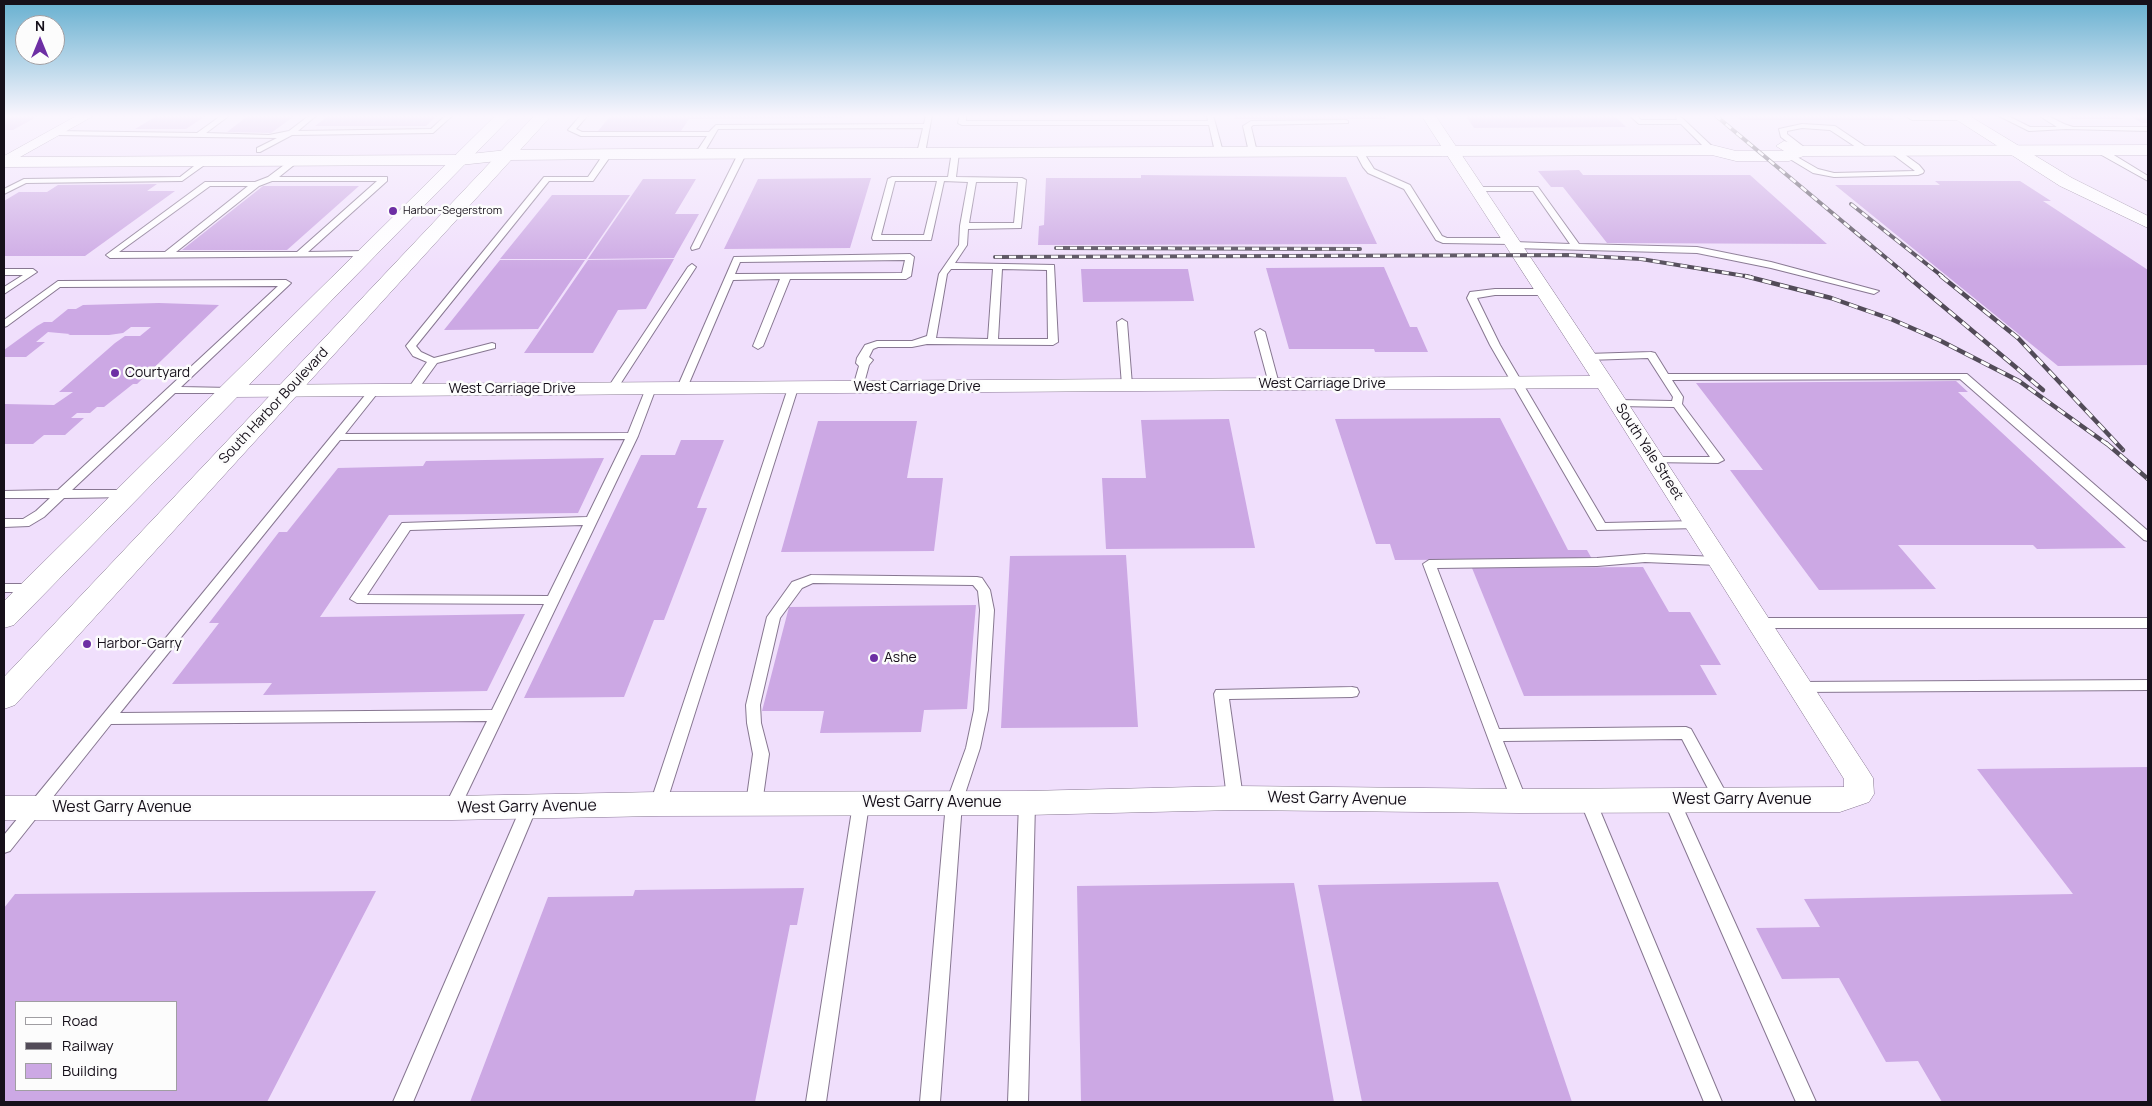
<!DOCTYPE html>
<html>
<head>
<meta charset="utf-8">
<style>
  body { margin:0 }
  #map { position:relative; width:2152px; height:1106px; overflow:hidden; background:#f4eafc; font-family:Manrope,sans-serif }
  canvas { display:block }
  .frame { position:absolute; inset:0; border:5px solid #16101a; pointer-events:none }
  .legend { position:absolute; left:15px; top:1001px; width:162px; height:90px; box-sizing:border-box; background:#fcfcfc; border:1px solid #a09ea2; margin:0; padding:6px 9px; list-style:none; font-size:15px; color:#16101a }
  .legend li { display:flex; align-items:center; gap:10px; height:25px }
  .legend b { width:25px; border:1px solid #a09ea2 }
  .north { position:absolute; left:15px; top:15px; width:50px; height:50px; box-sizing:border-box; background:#fcfcfc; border:1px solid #a09ea2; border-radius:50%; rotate:0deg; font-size:14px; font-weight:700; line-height:20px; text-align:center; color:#16101a }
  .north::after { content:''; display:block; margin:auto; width:18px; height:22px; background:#6d2fa4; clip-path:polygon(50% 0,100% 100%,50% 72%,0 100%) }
</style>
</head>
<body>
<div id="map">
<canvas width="2152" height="1106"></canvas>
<div class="frame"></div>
<ul class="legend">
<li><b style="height:6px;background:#fff"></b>Road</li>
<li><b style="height:6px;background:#524b58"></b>Railway</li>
<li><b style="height:14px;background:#cca8e4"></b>Building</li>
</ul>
<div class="north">N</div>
</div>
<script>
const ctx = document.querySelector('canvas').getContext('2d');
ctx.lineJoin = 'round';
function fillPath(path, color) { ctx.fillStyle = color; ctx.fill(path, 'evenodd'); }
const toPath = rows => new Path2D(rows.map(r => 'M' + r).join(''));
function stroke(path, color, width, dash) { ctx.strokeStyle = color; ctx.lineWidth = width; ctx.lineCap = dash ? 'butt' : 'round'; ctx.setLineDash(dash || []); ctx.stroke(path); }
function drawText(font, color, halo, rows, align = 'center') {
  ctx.font = font + ' Manrope,sans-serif'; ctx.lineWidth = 5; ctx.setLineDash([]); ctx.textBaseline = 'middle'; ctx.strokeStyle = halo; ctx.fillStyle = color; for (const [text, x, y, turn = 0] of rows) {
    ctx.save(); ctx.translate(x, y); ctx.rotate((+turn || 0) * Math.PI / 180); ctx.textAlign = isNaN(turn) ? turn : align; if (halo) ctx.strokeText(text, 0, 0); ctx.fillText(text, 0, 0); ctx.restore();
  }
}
fillPath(toPath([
  [4,115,2148,115,2148,1102,4,1102],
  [16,1002,176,1002,176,1090,16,1090]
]), '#f0dffc');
fillPath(toPath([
  [40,115,13,130,4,130,4,116],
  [158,115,207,115,186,129,135,129],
  [249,115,296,115,271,133,227,132],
  [329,115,438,115,426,126,315,126],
  [611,115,844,115,843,118,689,119,681,131,598,131],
  [1233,115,1384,115,1386,119,1235,119],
  [1465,115,1614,115,1626,127,1474,128],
  [1734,115,1887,115,1894,120,1741,120],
  [2064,115,2115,115,2123,119,2072,119],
  [2128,115,2148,115,2148,123,2142,123],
  [1579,170,1583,175,1750,175,1827,244,1607,243,1563,187,1551,187,1538,171],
  [1141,175,1346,177,1377,244,1038,245,1039,226,1044,225,1046,178,1141,178],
  [871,178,850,248,724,249,758,179],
  [643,179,696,179,675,214,699,214,674,258,588,259],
  [1935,181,2020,181,2051,201,2043,201,2148,270,2148,365,2058,366,1835,185,1940,185],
  [157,184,147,191,175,191,85,256,4,256,4,201,19,192,47,192,58,185],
  [263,186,359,186,287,250,182,250],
  [552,195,630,195,586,259,500,259],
  [674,259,646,309,618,310,593,353,524,353,588,260],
  [500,260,585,260,538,329,444,330],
  [1384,267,1410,327,1417,327,1428,352,1375,352,1374,349,1289,349,1266,268],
  [1081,269,1188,269,1194,301,1083,302],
  [159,303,219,305,137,384,133,384,104,407,97,407,90,413,77,413,71,418,84,418,65,435,44,435,33,444,4,444,4,404,54,405,73,392,59,392,115,343,125,336,140,336,151,327,131,327,123,333,109,335,68,335,70,334,48,332,36,342,45,342,26,357,4,357,4,350,37,326,44,322,52,322,68,309,76,309,83,305],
  [1956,381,1968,392,1958,392,2126,548,2037,549,2033,545,1898,545,1936,589,1819,590,1730,470,1763,470,1696,383],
  [1500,418,1568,550,1587,550,1592,559,1395,560,1390,544,1376,544,1335,419],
  [1229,419,1255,548,1106,549,1102,478,1146,478,1141,420],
  [818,421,917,421,907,478,943,478,934,551,781,552],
  [681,440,724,440,697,508,707,508,664,620,654,620,624,697,524,698,641,455,675,455],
  [604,458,578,513,389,515,320,617,525,614,487,691,263,695,272,683,172,684,219,623,209,623,279,532,287,532,338,468,423,466,426,461],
  [1126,555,1138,727,1001,728,1010,556],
  [1643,567,1669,612,1690,612,1721,665,1700,665,1717,695,1524,696,1472,568],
  [976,605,967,709,924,710,921,732,820,733,824,711,762,711,789,607],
  [2148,767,2148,1102,1942,1102,1918,1061,1886,1062,1839,978,1782,979,1756,928,1820,927,1804,899,2073,894,1977,769],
  [1498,882,1572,1102,1362,1102,1318,885],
  [1294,883,1334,1102,1081,1102,1077,886],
  [804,888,797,925,790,925,755,1102,470,1102,548,897,633,896,635,890],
  [376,891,267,1102,4,1102,4,908,15,894],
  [16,1002,176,1002,176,1090,16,1090]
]), '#cca8e4');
const service = toPath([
  [222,115,230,115,206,133,269,135,289,131,310,115,317,115,298,131,431,129,446,115,453,115,433,133,292,135,260,152,257,152,257,148,277,138,55,135,51,133,55,131,197,133,222,115],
  [581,115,588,115,576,129,582,132,709,132,716,125,924,124,926,115,932,115,925,153,921,155,917,153,923,128,718,129,702,156,699,156,695,154,707,136,581,136,568,130,581,115],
  [960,115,966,115,966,121,1208,121,1207,115,1213,115,1223,152,1219,154,1215,152,1209,125,962,125,958,123,960,115],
  [1629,115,1636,115,1641,120,1677,120,1676,116,1680,116,1716,150,1709,152,1681,124,1639,124,1629,115],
  [1904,115,1962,116,1966,118,1962,120,1912,120,1904,115],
  [1997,115,2006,115,2030,127,2057,127,2038,115,2046,115,2064,124,2073,127,2148,127,2148,131,2066,129,2029,131,1997,115],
  [1346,120,1348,121,1348,123,1253,125,1251,127,1257,152,1253,154,1249,152,1243,126,1251,121,1346,120],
  [1802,124,1835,126,1872,151,1865,153,1830,130,1802,128,1787,131,1787,134,1809,151,1802,153,1781,137,1779,129,1802,124],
  [1891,149,1897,149,1919,165,1924,171,1923,173,1918,175,1834,177,1813,173,1785,156,1792,154,1818,169,1834,173,1915,171,1891,153,1891,149],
  [2098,149,2104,149,2148,176,2148,181,2098,153,2098,149],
  [1356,150,1362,150,1374,169,1410,185,1442,236,1447,238,1511,238,1514,239,1514,242,1570,244,1533,191,1476,191,1472,189,1476,187,1538,187,1579,244,1697,247,1771,262,1879,291,1874,294,1771,268,1697,253,1514,248,1511,247,1511,244,1443,243,1436,240,1404,189,1368,173,1363,167,1355,152,1356,150],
  [952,151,959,153,956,177,1022,178,1026,180,1021,228,968,229,967,245,955,263,1054,265,1058,342,1053,345,927,344,912,347,878,347,873,349,869,357,873,360,869,365,863,387,862,389,854,389,853,387,859,366,856,363,857,358,865,345,877,341,912,341,927,336,939,274,959,245,960,226,968,182,944,181,931,240,873,240,872,238,888,179,892,177,948,177,952,151],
  [895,181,937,181,924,235,881,235,895,181],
  [976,182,1018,182,1014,223,969,223,976,182],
  [951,269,993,269,988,339,936,338,947,274,951,269],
  [1002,269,1047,270,1048,339,998,339,1002,269],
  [605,152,612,154,593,181,549,181,416,346,421,352,434,358,492,343,495,344,495,348,437,363,416,392,408,392,407,390,427,362,413,356,406,346,544,177,588,177,605,152],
  [739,152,746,154,699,248,692,250,691,248,739,152],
  [203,159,210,161,182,181,26,183,4,194,4,189,24,179,180,177,203,159],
  [292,159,299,161,279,177,387,177,387,181,308,252,366,251,369,252,369,256,110,258,106,255,205,182,255,182,268,177,292,159],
  [272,181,377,181,297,252,176,252,259,186,272,181],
  [210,186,248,186,165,252,119,252,210,186],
  [910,254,914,257,911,276,906,279,790,279,763,346,758,349,753,346,780,279,733,280,687,388,682,391,677,388,734,257,910,254],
  [905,260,902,273,735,274,740,262,905,260],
  [692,264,696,267,617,389,616,391,608,391,607,389,688,267,692,264],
  [4,269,33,269,37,272,4,294,4,287,23,275,4,275,4,269],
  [286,280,291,283,289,285,181,387,230,388,234,389,234,393,175,393,72,490,127,490,133,494,131,497,64,498,44,517,29,526,4,527,4,519,23,519,36,511,50,498,4,498,4,491,58,490,278,286,60,287,7,326,4,327,4,320,58,281,286,280],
  [1495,289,1544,289,1549,292,1544,295,1495,295,1477,298,1500,345,1605,523,1696,521,1702,525,1700,528,1597,530,1490,345,1467,298,1470,292,1495,289],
  [1122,319,1127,322,1132,385,1127,388,1122,385,1117,322,1122,319],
  [1260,329,1265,332,1279,384,1278,386,1270,386,1269,384,1255,332,1260,329],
  [1651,352,1655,353,1668,374,1967,374,2148,531,2148,541,2144,540,1960,379,1672,380,1683,397,1682,404,1724,460,1718,463,1650,462,1648,460,1654,457,1710,457,1674,407,1618,406,1613,403,1618,400,1672,401,1673,397,1648,358,1587,360,1582,357,1587,354,1651,352],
  [651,385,656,388,638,436,458,812,452,814,446,812,444,808,487,721,111,724,10,851,4,853,4,835,371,388,379,388,380,390,345,434,628,433,646,388,651,385],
  [625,439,587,517,402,523,350,599,357,603,544,604,492,710,120,713,340,440,625,439],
  [583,525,548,596,367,595,410,530,583,525],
  [793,385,798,388,666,804,664,808,658,810,652,808,650,804,788,388,793,385],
  [1645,554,1718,557,1724,561,1718,565,1645,562,1597,566,1437,568,1499,729,1686,727,1691,729,1730,800,1728,804,1722,806,1716,804,1682,739,1503,741,1527,801,1525,805,1519,807,1513,805,1423,564,1429,560,1597,558,1645,554],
  [811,575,977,577,982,578,990,590,994,610,988,710,980,748,962,803,940,1102,920,1102,946,803,966,748,974,710,980,610,978,591,973,585,813,583,802,588,780,618,760,705,761,723,769,754,762,804,760,808,754,810,748,808,746,804,753,754,747,723,746,705,767,617,792,582,811,575],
  [4,584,33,584,39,588,33,592,4,592,4,584],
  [1758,618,2148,618,2148,628,1758,628,1753,626,1751,623,1753,620,1758,618],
  [2148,680,2148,690,1799,692,1794,691,1792,687,1794,683,1799,682,2148,680],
  [1352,687,1357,688,1359,692,1357,696,1352,697,1229,699,1243,798,1241,802,1235,804,1229,802,1227,798,1214,694,1216,690,1352,687],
  [1588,795,1594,797,1596,801,1722,1102,1704,1102,1580,801,1582,797,1588,795],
  [1672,795,1678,797,1680,801,1816,1102,1796,1102,1664,801,1666,797,1672,795],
  [1027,797,1033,799,1035,803,1028,1102,1008,1102,1019,803,1021,799,1027,797],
  [861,798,867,800,869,804,826,1102,806,1102,853,804,855,800,861,798],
  [529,801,535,803,537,807,413,1102,393,1102,521,807,523,803,529,801]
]);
const minor = toPath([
  [78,115,95,115,4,166,4,156,78,115],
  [1421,115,1435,115,1614,382,1868,770,1873,778,1874,794,1869,802,1840,812,1519,813,1235,810,1027,815,658,816,452,820,4,820,4,796,452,796,658,792,1027,791,1235,786,1519,789,1844,787,1844,779,1598,388,230,397,223,395,220,391,223,387,230,385,1590,376,1421,115]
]);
const tertiary = toPath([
  [1949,115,1968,115,2072,178,2148,216,2148,228,2060,186,1949,115]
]);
const secondary = toPath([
  [1784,141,1803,146,2148,145,2148,155,1804,156,1789,161,1736,161,1712,155,634,159,507,160,460,165,4,167,4,157,460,155,507,150,634,149,1712,145,1736,151,1784,151,1776,146,1784,141]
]);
const primary = toPath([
  [496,115,513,115,14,625,4,628,4,601,496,115],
  [535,115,552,115,15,705,4,709,4,677,535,115]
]);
stroke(service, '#877791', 2);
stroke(minor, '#877791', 1);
stroke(tertiary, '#877791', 1);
stroke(secondary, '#877791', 1);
stroke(primary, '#877791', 1);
fillPath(service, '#fff');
fillPath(minor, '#fff');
fillPath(tertiary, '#fff');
fillPath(secondary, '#fff');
fillPath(primary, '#fff');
const railFar1 = toPath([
  [1715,115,1909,277],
  [1851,204,1943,277],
  [1056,248,1360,249],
  [995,257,1568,255,1641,259,1751,277]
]);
const rail = toPath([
  [1745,276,1831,298,1891,319,1939,340,2019,381,2111,447],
  [1907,276,2043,390],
  [1941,276,2018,338,2123,450],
  [2106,443,2148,479]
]);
stroke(railFar1, '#524b58', 4);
stroke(rail, '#524b58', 4.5);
stroke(railFar1, '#fcfcfc', 2.5, [7]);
stroke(rail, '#fcfcfc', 3, [9]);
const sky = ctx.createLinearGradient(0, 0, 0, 270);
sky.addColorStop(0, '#67b0d0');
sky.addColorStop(0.43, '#faf6fe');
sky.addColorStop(1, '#faf6fe00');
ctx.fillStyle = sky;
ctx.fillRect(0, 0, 2152, 270);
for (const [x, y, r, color] of [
  [393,211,5,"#6d2fa4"],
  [115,373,5,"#6d2fa4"],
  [87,644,5,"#6d2fa4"],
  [874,658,5,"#6d2fa4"]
]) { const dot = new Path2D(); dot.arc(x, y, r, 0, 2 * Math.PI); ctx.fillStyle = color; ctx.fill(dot); stroke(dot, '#fcfcfc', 2); }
drawText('11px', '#16101a', '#fcfcfc', [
  ["Harbor-Segerstrom",403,211]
], 'left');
drawText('14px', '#16101a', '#fcfcfc', [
  ["Courtyard",125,373],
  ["Harbor-Garry",97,644],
  ["Ashe",884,658]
], 'left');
drawText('14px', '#16101a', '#fcfcfc', [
  ["West Carriage Drive",1322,384],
  ["West Carriage Drive",917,387],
  ["West Carriage Drive",512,389],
  ["South Harbor Boulevard",274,406,-47],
  ["South Yale Street",1649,452,57]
]);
drawText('16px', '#16101a', '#fcfcfc', [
  ["West Garry Avenue",1337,799,1],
  ["West Garry Avenue",1742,800],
  ["West Garry Avenue",932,803],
  ["West Garry Avenue",527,807,-1],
  ["West Garry Avenue",122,808]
]);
</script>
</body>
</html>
